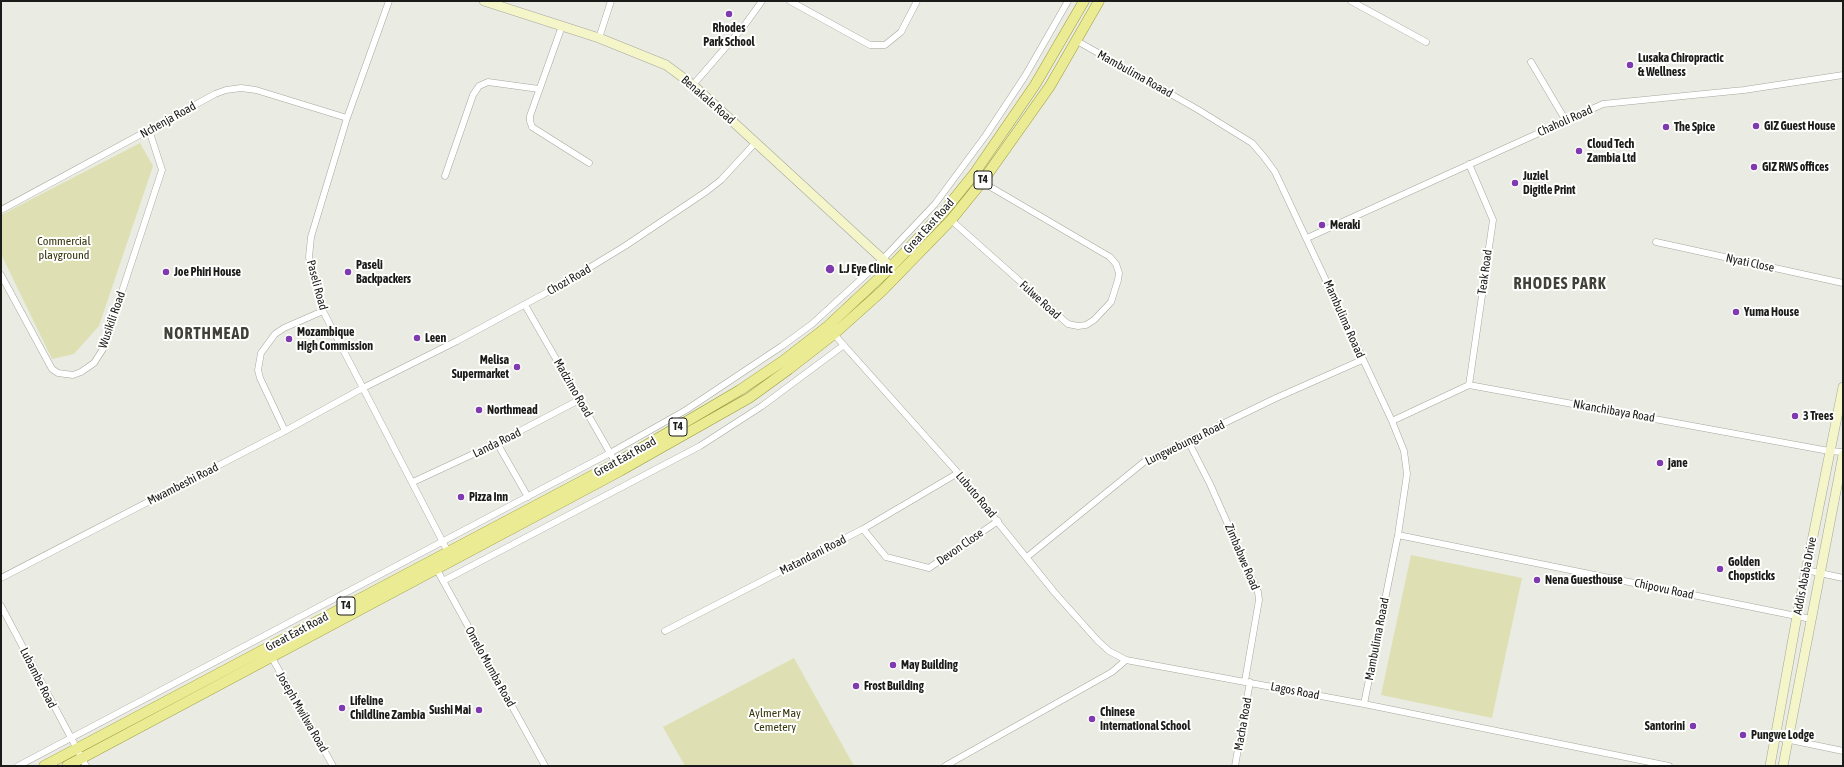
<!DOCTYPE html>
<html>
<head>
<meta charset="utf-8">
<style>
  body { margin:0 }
  #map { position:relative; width:1844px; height:767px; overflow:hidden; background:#eaebe2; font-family:"Asap Condensed",sans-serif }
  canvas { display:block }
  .frame { position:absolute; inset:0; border:2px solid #1b1c19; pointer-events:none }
</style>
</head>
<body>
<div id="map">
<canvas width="1844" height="767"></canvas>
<div class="frame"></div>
</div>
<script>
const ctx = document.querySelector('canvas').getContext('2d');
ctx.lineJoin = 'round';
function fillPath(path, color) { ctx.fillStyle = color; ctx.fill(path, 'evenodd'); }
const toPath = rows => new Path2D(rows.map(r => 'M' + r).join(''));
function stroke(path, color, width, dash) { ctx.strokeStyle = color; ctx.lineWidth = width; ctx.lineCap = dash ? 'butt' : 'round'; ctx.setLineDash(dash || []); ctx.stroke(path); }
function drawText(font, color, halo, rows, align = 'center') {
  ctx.font = font + ' "Asap Condensed",sans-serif'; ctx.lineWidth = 4; ctx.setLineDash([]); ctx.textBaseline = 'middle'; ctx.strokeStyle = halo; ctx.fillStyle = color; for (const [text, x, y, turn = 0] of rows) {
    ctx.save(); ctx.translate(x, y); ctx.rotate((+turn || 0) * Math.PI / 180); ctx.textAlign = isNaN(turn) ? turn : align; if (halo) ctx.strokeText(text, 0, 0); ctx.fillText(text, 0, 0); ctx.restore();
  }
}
fillPath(toPath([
  [140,143,153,166,99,326,74,354,52,359,1,254,1,215],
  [1411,555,1522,578,1492,718,1381,695],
  [794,658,854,766,685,766,663,727]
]), '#dee0b3');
const street = toPath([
  [389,1,347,118,311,237,309,257,311,269,323,311,448,552],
  [790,1,870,45,885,45,901,32,917,1],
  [1351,1,1426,42],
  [562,26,530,116,530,121,532,127,589,163],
  [599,38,611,1],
  [1077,41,1197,109,1252,143,1264,157,1275,172,1392,421,1404,451,1407,474,1398,535,1364,704],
  [1531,62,1566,121],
  [693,85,744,26,762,1],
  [445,176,473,95,479,86,488,82,539,89],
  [1,210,215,94,226,90,241,88,256,90,347,118],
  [951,220,1068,324,1078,326,1086,325,1094,320,1111,302,1118,280,1119,273,1116,264,1110,257,982,182],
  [1307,238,1603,104,1744,90,1843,75],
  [1656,242,1843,283],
  [1,275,52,369,58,373,73,375,81,372,94,363,103,349,162,170,149,130],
  [525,305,617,465],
  [832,332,958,473,1055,593,1098,641,1109,651,1126,660],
  [1469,385,1493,220,1469,164],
  [1392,421,1469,385,1829,451,1843,452],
  [285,431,260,378,258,370,261,353,275,334,284,328,323,311],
  [1188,441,1210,484,1258,592,1259,600,1245,681],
  [497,443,528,497],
  [413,482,497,443,579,400],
  [863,529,886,557,929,568,998,521],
  [1398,535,1811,619],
  [1027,557,1144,462,1276,398,1362,360],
  [436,568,545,766],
  [1806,570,1843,578],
  [1,578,285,431,363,388,457,341,566,282,625,246,707,191,721,180,756,142],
  [443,581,700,446,762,406,844,345],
  [1,606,86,766],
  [665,631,863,529,958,473],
  [272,658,333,766],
  [1776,737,1843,751],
  [18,766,610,453,686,410,782,346,812,324,882,260,935,204,986,135,1025,76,1068,1],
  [945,766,1112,672,1126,660,1364,704,1669,766],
  [1235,766,1250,682]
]);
const secondary = toPath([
  [484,1,599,38,666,65,693,85,891,267],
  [1770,766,1797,616,1843,387],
  [1783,766,1843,455]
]);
const primary = toPath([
  [44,766,616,463,740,390,783,361,828,326,891,267,945,210,974,174,1035,85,1084,1],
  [67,766,620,471,749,398,789,369,834,334,882,291,951,220,982,182,1050,86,1099,1]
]);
stroke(street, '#a6a69e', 7);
stroke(secondary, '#a6a69e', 10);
stroke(primary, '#9a9a3b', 11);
stroke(street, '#fff', 6);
stroke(secondary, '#f5f5ca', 9);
stroke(primary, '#ebeb94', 10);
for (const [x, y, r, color] of [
  [729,14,4,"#7e3aae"],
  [1630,65,4,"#7e3aae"],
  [1756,126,4,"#7e3aae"],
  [1666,127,4,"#7e3aae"],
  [1579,151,4,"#7e3aae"],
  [1754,167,4,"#7e3aae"],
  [1515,183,4,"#7e3aae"],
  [1322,225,4,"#7e3aae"],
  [830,269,5,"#7e3aae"],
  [166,272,4,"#7e3aae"],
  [348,272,4,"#7e3aae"],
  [1736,312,4,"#7e3aae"],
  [417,338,4,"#7e3aae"],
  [289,339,4,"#7e3aae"],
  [517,367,4,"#7e3aae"],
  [479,410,4,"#7e3aae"],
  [1795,416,4,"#7e3aae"],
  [1660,463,4,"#7e3aae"],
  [461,497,4,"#7e3aae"],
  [1720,569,4,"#7e3aae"],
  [1537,580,4,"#7e3aae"],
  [893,665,4,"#7e3aae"],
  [856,686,4,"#7e3aae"],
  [342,708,4,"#7e3aae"],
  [479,710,4,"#7e3aae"],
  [1092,719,4,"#7e3aae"],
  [1693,726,4,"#7e3aae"],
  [1743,735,4,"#7e3aae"]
]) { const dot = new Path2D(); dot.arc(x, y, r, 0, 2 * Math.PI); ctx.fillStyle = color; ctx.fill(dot); stroke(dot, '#fffffe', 1.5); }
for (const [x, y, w] of [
  [983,180,18],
  [678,427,18],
  [346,606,18]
]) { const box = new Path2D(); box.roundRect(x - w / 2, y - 9, w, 18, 3); ctx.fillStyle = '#fffffe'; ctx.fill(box); stroke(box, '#1b1c19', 1); }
drawText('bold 11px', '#1b1c19', null, [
  ["T4",983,180],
  ["T4",678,427],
  ["T4",346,606]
]);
drawText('bold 12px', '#1b1c19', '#fffffe', [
  ["Rhodes",729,28,"center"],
  ["Park School",729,42,"center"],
  ["Lusaka Chiropractic",1638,58],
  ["& Wellness",1638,72],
  ["GIZ Guest House",1764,126],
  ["The Spice",1674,127],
  ["Cloud Tech",1587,144],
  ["Zambia Ltd",1587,158],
  ["GIZ RWS offices",1762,167],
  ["Juziel",1523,176],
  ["Digitle Print",1523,190],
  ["Meraki",1330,225],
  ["Paseli",356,265],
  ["Backpackers",356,279],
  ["L.J Eye Clinic",839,269],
  ["Joe Phiri House",174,272],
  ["Yuma House",1744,312],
  ["Mozambique",297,332],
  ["High Commission",297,346],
  ["Leen",425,338],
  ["Melisa",509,360,"right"],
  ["Supermarket",509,374,"right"],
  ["Northmead",487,410],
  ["3 Trees",1803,416],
  ["jane",1668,463],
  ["Pizza Inn",469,497],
  ["Golden",1728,562],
  ["Chopsticks",1728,576],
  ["Nena Guesthouse",1545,580],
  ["May Building",901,665],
  ["Frost Building",864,686],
  ["Lifeline",350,701],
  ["Childline Zambia",350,715],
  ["Sushi Mai",471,710,"right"],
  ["Chinese",1100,712],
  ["International School",1100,726],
  ["Santorini",1685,726,"right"],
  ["Pungwe Lodge",1751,735]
], 'left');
drawText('12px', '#1b1c19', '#fffffe', [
  ["Mambulima Roaad",1135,74,29],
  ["Benakale Road",708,100,41],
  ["Nchenja Road",168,120,-29],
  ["Chaholi Road",1565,121,-24],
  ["Great East Road",929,226,-48],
  ["Nyati Close",1750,263,12],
  ["Teak Road",1485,272,-82],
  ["Chozi Road",569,280,-30],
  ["Paseli Road",317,285,75],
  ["Fulwe Road",1040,300,42],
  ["Mambulima Roaad",1344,319,66],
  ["Wusikili Road",112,320,-71],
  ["Madzimo Road",573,388,60],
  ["Nkanchibaya Road",1614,411,10],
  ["Landa Road",497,443,-26],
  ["Lungwebungu Road",1185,443,-26],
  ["Great East Road",625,457,-29],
  ["Mwambeshi Road",183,484,-27],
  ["Lubuto Road",976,495,50],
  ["Devon Close",960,547,-35],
  ["Matandani Road",813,555,-27],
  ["Zimbabwe Road",1242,557,67],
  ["Addis Ababa Drive",1805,576,-79],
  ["Chipovu Road",1664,589,12],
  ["Great East Road",297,632,-28],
  ["Mambulima Roaad",1377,639,-79],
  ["Omelo Mumba Road",490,667,61],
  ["Lubambe Road",38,678,63],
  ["Lagos Road",1295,691,11],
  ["Joseph Mwilwa Road",302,712,60],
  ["Macha Road",1243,724,-80]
]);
drawText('12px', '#34340b', '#fffffe', [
  ["Commercial",64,241],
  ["playground",64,255],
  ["Aylmer May",775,713],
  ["Cemetery",775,727]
]);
ctx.letterSpacing = '1px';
drawText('bold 16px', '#41413a', '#fffffe', [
  ["RHODES PARK",1560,284],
  ["NORTHMEAD",207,334]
]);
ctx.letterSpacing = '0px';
</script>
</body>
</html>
